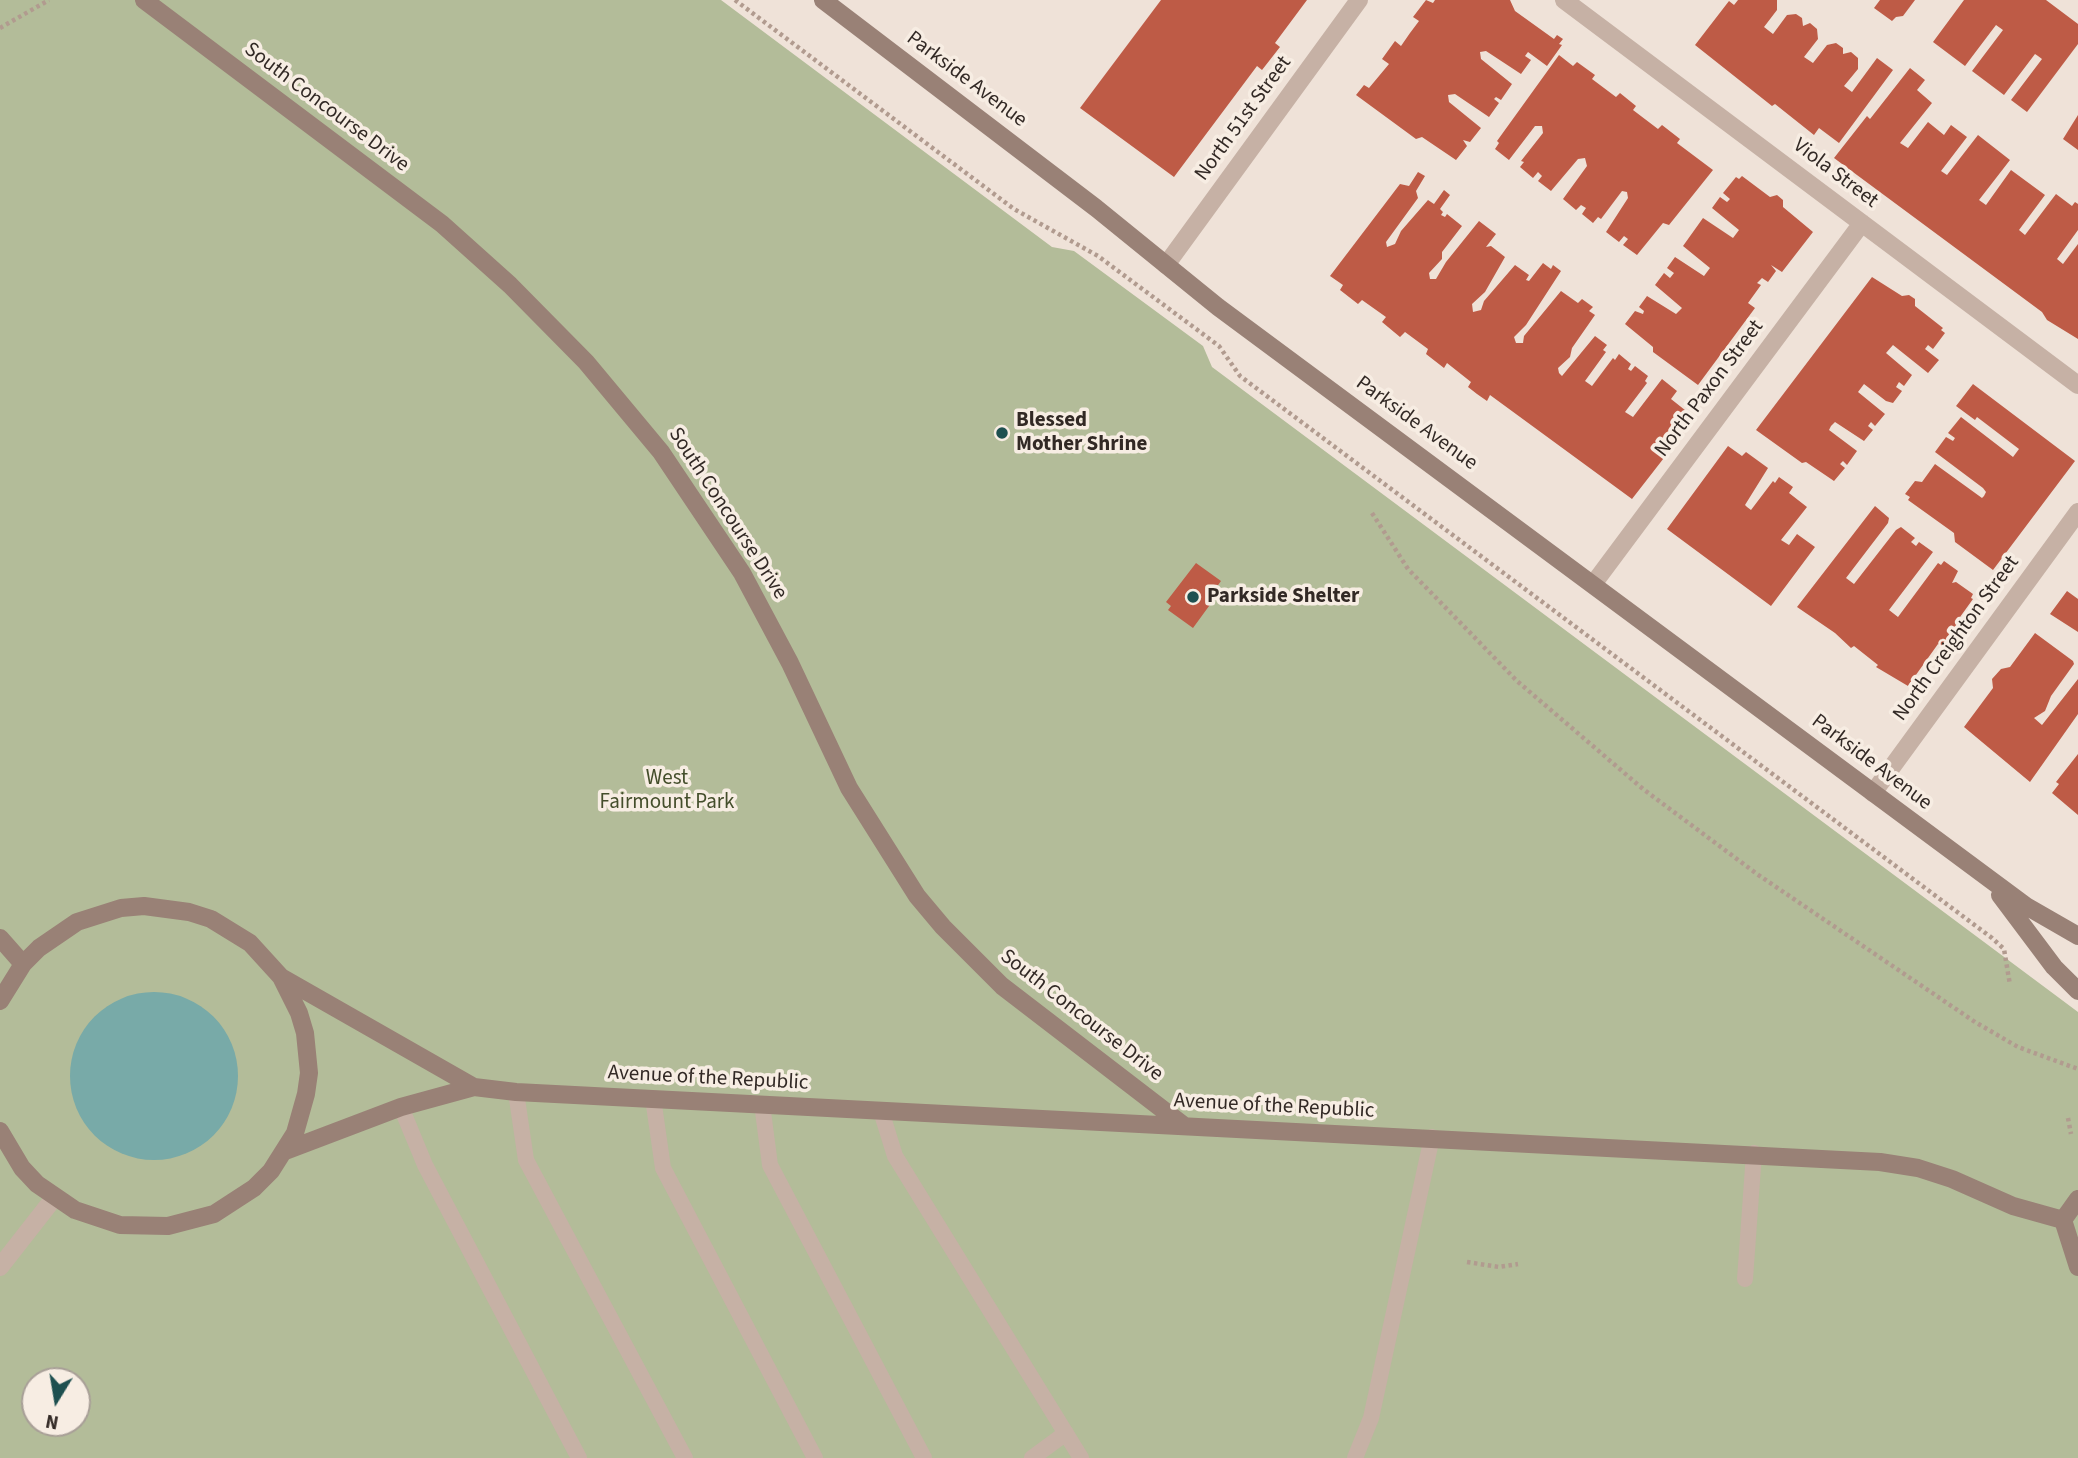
<!DOCTYPE html>
<html>
<head>
<meta charset="utf-8">
<style>
  body { margin:0 }
  #map { position:relative; width:2078px; height:1458px; overflow:hidden; background:#efe2d8; font-family:"Source Sans 3",sans-serif }
  canvas { display:block }
  .north { position:absolute; left:21px; top:1367px; width:70px; height:70px; box-sizing:border-box; background:#f7ede3; border:2px solid #a89f97; border-radius:50%; rotate:191deg; font-size:19px; font-weight:700; line-height:28px; text-align:center; color:#322925 }
  .north::after { content:''; display:block; margin:auto; width:24px; height:32px; background:#1e5050; clip-path:polygon(50% 0,100% 100%,50% 72%,0 100%) }
</style>
</head>
<body>
<div id="map">
<canvas width="2078" height="1458"></canvas>
<div class="north">N</div>
</div>
<script>
const ctx = document.querySelector('canvas').getContext('2d');
ctx.lineJoin = 'round';
function fillPath(path, color) { ctx.fillStyle = color; ctx.fill(path, 'evenodd'); }
const toPath = rows => new Path2D(rows.map(r => 'M' + r).join(''));
function stroke(path, color, width, dash) { ctx.strokeStyle = color; ctx.lineWidth = width; ctx.lineCap = dash ? 'butt' : 'round'; ctx.setLineDash(dash || []); ctx.stroke(path); }
function drawText(font, color, halo, rows, align = 'center') {
  ctx.font = font + ' "Source Sans 3",sans-serif'; ctx.lineWidth = 7; ctx.setLineDash([]); ctx.textBaseline = 'middle'; ctx.strokeStyle = halo; ctx.fillStyle = color; for (const [text, x, y, turn = 0] of rows) {
    ctx.save(); ctx.translate(x, y); ctx.rotate((+turn || 0) * Math.PI / 180); ctx.textAlign = isNaN(turn) ? turn : align; if (halo) ctx.strokeText(text, 0, 0); ctx.fillText(text, 0, 0); ctx.restore();
  }
}
fillPath(toPath([
  [0,0,721,0,1052,247,1074,251,1203,346,1212,367,2078,1012,2078,1458,0,1458],
  [35,1381,77,1381,77,1423,35,1423]
]), '#b3bc99');
fillPath(toPath([
  '70 1076a84 84 0 1 1 168 0a84 84 0 1 1-168 0Z'
]), '#78aaa8');
fillPath(toPath([
  [1161,0,1307,0,1275,43,1280,47,1262,70,1257,66,1174,177,1080,108],
  [1426,0,1433,3,1435,0,1510,0,1515,11,1554,39,1557,35,1563,39,1559,44,1562,45,1547,66,1528,52,1525,56,1531,60,1521,74,1486,51,1480,52,1481,59,1512,84,1501,100,1496,97,1494,99,1499,103,1489,117,1455,94,1448,95,1449,102,1481,128,1470,142,1463,140,1467,146,1456,160,1422,137,1416,139,1356,95,1364,85,1369,88,1389,64,1382,59,1395,41,1401,46,1410,33,1419,21,1413,17],
  [1738,0,1777,0,1777,10,1764,27,1773,34,1787,15,1796,14,1802,18,1803,26,1810,23,1817,29,1818,39,1804,57,1813,63,1827,45,1836,43,1843,48,1843,54,1851,52,1858,58,1858,69,1844,86,1852,92,1877,58,1893,70,1839,143,1819,128,1814,135,1775,104,1772,106,1695,45,1729,1,1734,5],
  [1880,0,1915,0,1903,16,1896,17,1892,21,1874,8],
  [1964,0,2046,0,2078,24,2078,44,2027,112,2011,100,2042,59,2038,56,2035,54,2004,95,1972,71,2003,30,1996,25,1965,66,1933,42],
  [1559,55,1573,66,1577,62,1595,75,1592,79,1616,97,1620,93,1636,106,1633,110,1658,129,1662,125,1680,139,1677,143,1713,170,1669,225,1663,223,1637,255,1623,245,1628,239,1624,236,1619,242,1606,232,1628,198,1627,192,1622,191,1601,219,1598,217,1593,223,1582,214,1586,208,1581,205,1576,210,1563,199,1587,166,1585,158,1578,159,1551,191,1538,181,1542,176,1538,172,1533,178,1520,167,1524,162,1521,161,1543,133,1542,126,1535,126,1509,160,1495,149,1499,143,1497,141],
  [1910,68,1925,80,1917,90,1932,103,1900,143,1908,148,1928,122,1944,135,1951,125,1967,137,1941,171,1947,175,1978,135,2010,160,1979,200,1986,205,2011,170,2045,195,2019,230,2025,235,2056,194,2072,206,2075,202,2078,204,2078,230,2057,259,2063,264,2078,244,2078,339,2047,320,2042,312,1834,158,1867,116,1870,119],
  [2078,115,2078,150,2063,139],
  [1418,172,1425,176,1416,191,1418,198,1386,242,1387,247,1395,244,1401,231,1428,200,1434,204,1444,190,1450,195,1440,209,1443,212,1441,215,1445,217,1447,214,1462,226,1442,252,1442,259,1429,273,1430,279,1436,279,1446,262,1479,221,1496,234,1486,247,1491,246,1505,257,1485,292,1472,304,1473,312,1481,310,1484,301,1515,265,1529,275,1526,280,1529,281,1543,263,1551,269,1553,265,1561,271,1526,325,1514,337,1516,343,1523,343,1524,336,1561,291,1578,303,1582,299,1593,307,1589,311,1595,315,1572,348,1570,357,1558,368,1559,373,1562,376,1595,336,1607,345,1603,350,1606,352,1585,381,1592,386,1613,358,1615,360,1619,354,1631,364,1628,369,1631,371,1635,366,1648,376,1645,381,1647,383,1625,412,1633,417,1662,379,1677,391,1671,399,1695,418,1632,499,1490,395,1487,401,1477,394,1468,387,1471,382,1447,363,1444,368,1426,354,1428,349,1405,332,1400,337,1382,322,1386,317,1362,300,1358,304,1340,290,1343,285,1330,276,1400,184,1409,186],
  [1742,176,1770,197,1777,195,1783,200,1783,207,1813,232,1782,272,1771,265,1776,271,1768,282,1762,278,1757,283,1761,285,1748,303,1755,308,1698,385,1653,352,1653,347,1625,324,1635,311,1643,314,1644,311,1639,307,1647,296,1676,314,1682,308,1655,285,1664,273,1670,278,1674,273,1667,268,1675,257,1704,276,1710,268,1683,246,1703,218,1733,238,1739,230,1712,208,1720,197,1727,202,1730,199,1723,193,1736,177,1739,179],
  [1872,277,1902,296,1909,295,1915,299,1915,306,1943,328,1941,330,1945,333,1933,349,1928,345,1925,349,1939,360,1928,373,1893,345,1886,353,1912,375,1904,386,1899,382,1896,387,1902,391,1893,403,1886,401,1864,384,1858,392,1885,414,1875,426,1871,422,1868,426,1873,430,1864,441,1835,422,1831,426,1829,430,1857,451,1847,465,1843,461,1840,464,1845,468,1834,481,1806,462,1802,463,1756,430],
  [1973,384,2075,461,1993,570,1955,542,1954,533,1908,500,1910,497,1905,494,1915,481,1922,482,1935,464,1982,498,1984,496,1986,492,1983,488,1935,452,1946,437,1953,441,1955,438,1948,433,1961,417,2013,457,2019,449,1977,417,1975,420,1956,406],
  [1728,446,1742,456,1746,452,1768,468,1745,505,1747,507,1751,510,1773,481,1775,483,1779,477,1793,487,1789,493,1807,507,1781,540,1789,545,1797,534,1815,547,1771,606,1667,529],
  [1875,506,1889,518,1888,523,1846,578,1854,584,1896,530,1901,527,1915,538,1911,542,1916,546,1919,542,1933,552,1889,610,1898,617,1938,563,1941,565,1944,561,1958,571,1952,583,1956,582,1973,594,1971,598,1973,599,1955,624,1960,627,1944,648,1938,644,1908,686,1876,667,1878,665,1854,646,1851,648,1835,633,1797,607],
  [1196,563,1221,581,1216,588,1220,591,1193,628,1168,610,1171,606,1166,602],
  [2067,591,2078,599,2078,632,2050,614],
  [2035,633,2073,661,2074,664,2051,696,2045,711,2034,718,2042,725,2078,679,2078,714,2030,782,1964,727,1993,688,1992,679,2001,669,2010,667],
  [2078,754,2078,815,2052,793,2059,784,2056,782]
]), '#be5b46');
stroke(toPath([
  [735,0,1014,209,1098,256,1219,346,1240,376,1992,938,2004,949,2010,985],
  [0,28,49,0],
  [1372,513,1408,569,1517,681,1643,789,1757,874,1975,1022,2018,1047,2078,1069],
  [2068,1118,2071,1134],
  [1467,1262,1499,1267,1518,1264]
]), '#b19b8f', 4.5, [3.5, 3.5]);
stroke(toPath([
  [516,1092,526,1160,685,1458],
  [653,1098,663,1168,815,1458],
  [762,1104,770,1165,924,1458],
  [401,1107,425,1165,579,1458],
  [881,1111,895,1156,1081,1458],
  [1745,1279,1754,1153],
  [1032,1458,1066,1433],
  [1355,1458,1371,1418,1432,1137]
]), '#c6b1a5', 16);
stroke(toPath([
  [1564,0,2078,385],
  [1166,265,1359,0],
  [1594,583,1862,223],
  [1873,793,2078,512],
  [0,1267,54,1198]
]), '#c6b1a5', 18);
stroke(toPath([
  [144,0,442,224,510,285,586,362,661,452,742,573,790,663,849,788,917,896,943,927,1002,986,1183,1125],
  [823,0,1096,208,1218,307,2026,906,2078,936],
  [2000,895,2054,967,2078,991],
  [0,938,23,964],
  [281,977,474,1087,516,1092,1880,1162,1918,1168,1952,1179,2013,1206,2063,1220],
  [0,1001,23,964,39,948,77,922,121,908,144,906,189,912,211,919,250,943,281,977,299,1013,305,1033,309,1073,306,1094,295,1133,271,1171,254,1188,214,1214,168,1226,120,1225,75,1210,37,1184,22,1168,0,1131],
  [285,1151,401,1107,474,1087],
  [2063,1220,2078,1267],
  [2063,1220,2078,1199]
]), '#998176', 18);
for (const [x, y, r, color] of [
  [1002,433,7,"#1e5050"],
  [1193,597,7,"#1e5050"]
]) { const dot = new Path2D(); dot.arc(x, y, r, 0, 2 * Math.PI); ctx.fillStyle = color; ctx.fill(dot); stroke(dot, '#f7ede3', 2.5); }
drawText('21px', '#322925', '#f7ede3', [
  ["Parkside Avenue",966,80,37],
  ["South Concourse Drive",326,108,37],
  ["North 51st Street",1244,119,-54],
  ["Viola Street",1835,174,37],
  ["North Paxon Street",1710,389,-53],
  ["Parkside Avenue",1416,424,36],
  ["South Concourse Drive",727,514,57],
  ["North Creighton Street",1957,639,-54],
  ["Parkside Avenue",1871,763,37],
  ["South Concourse Drive",1081,1016,38],
  ["Avenue of the Republic",708,1079,3],
  ["Avenue of the Republic",1274,1107,3]
]);
drawText('bold 21px', '#322925', '#f7ede3', [
  ["Blessed",1016,421],
  ["Mother Shrine",1016,445],
  ["Parkside Shelter",1207,597]
], 'left');
drawText('21px', '#444e2b', '#f7ede3', [
  ["West",667,779],
  ["Fairmount Park",667,803]
]);
</script>
</body>
</html>
